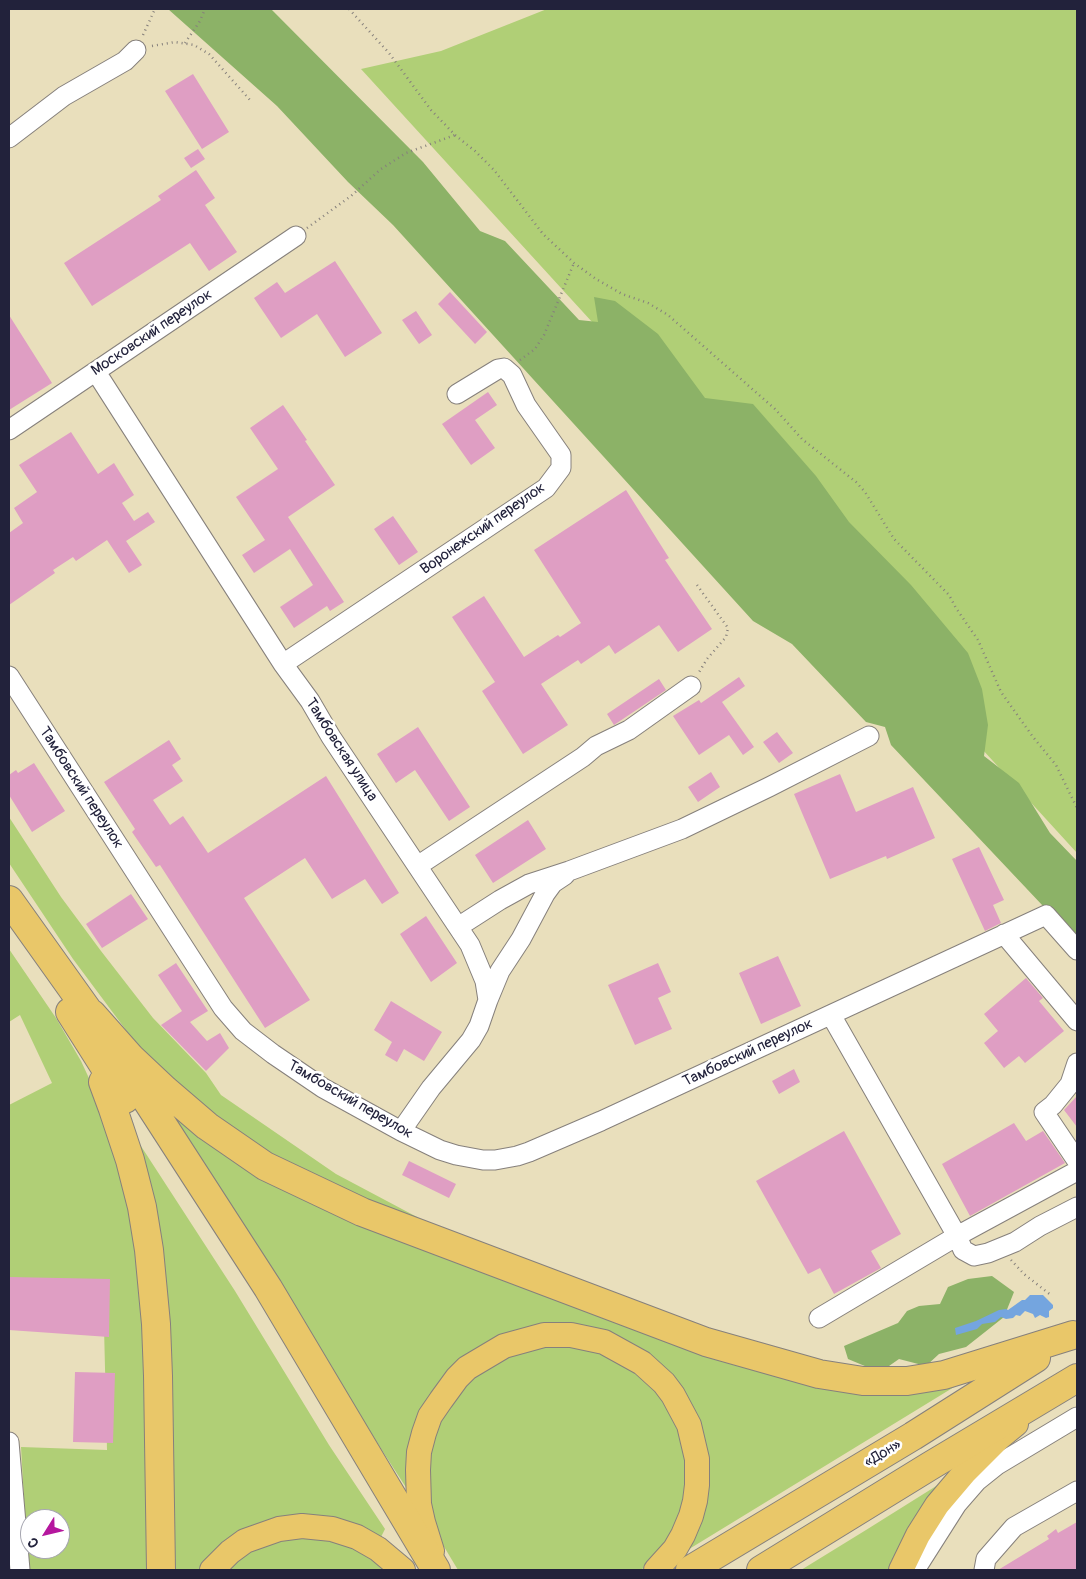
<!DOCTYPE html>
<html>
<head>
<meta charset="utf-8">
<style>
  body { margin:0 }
  #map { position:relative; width:1086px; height:1579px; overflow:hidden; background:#e9dfbc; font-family:Pangolin,sans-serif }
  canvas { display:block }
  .frame { position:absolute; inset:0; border:10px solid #22223b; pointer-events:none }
  .north { position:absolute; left:20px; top:1509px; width:50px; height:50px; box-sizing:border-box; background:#fff; border:1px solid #a7a7b1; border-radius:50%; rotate:234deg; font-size:14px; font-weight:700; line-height:20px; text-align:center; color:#22223b }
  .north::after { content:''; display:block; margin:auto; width:18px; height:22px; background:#b5179e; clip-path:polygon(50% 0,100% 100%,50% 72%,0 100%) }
</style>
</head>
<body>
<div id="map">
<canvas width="1086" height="1579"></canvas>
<div class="frame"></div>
<div class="north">С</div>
</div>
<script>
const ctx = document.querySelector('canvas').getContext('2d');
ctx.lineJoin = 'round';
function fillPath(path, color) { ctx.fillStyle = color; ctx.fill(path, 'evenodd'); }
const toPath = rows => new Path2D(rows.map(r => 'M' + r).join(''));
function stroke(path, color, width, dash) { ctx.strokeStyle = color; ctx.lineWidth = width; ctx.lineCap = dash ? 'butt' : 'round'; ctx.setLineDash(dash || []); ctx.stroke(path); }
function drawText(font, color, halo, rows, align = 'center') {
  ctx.font = font + ' Pangolin,sans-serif'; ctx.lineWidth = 5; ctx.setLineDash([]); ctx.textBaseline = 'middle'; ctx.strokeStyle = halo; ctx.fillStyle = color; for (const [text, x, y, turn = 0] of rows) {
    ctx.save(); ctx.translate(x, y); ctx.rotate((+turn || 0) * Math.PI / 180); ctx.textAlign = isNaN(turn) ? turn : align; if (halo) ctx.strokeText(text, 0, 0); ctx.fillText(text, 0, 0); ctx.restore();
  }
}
fillPath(toPath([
  [547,9,1077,9,1077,853,361,69,441,51],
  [9,817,61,897,101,951,153,1018,206,1073,221,1095,336,1174,417,1217,415,1224,315,1181,215,1122,143,1053,73,959,9,863],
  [9,949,56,1018,81,1061,100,1102,126,1123,235,1291,329,1445,385,1529,371,1557,388,1570,28,1570,21,1447,107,1450,103,1286,9,1281,9,1105,52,1083,20,1015,9,1022],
  [30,1519,60,1519,60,1549,30,1549],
  [162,1099,215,1141,677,1337,959,1384,681,1554,653,1560,641,1570,458,1570,443,1545,437,1530,409,1492,385,1455],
  [941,1483,892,1570,801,1570,866,1530]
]), '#b0cf76');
fillPath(toPath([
  [168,9,271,9,423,162,480,231,505,241,579,320,598,322,594,297,615,301,658,334,705,398,753,404,816,476,849,522,911,585,968,653,982,689,988,725,984,756,1019,783,1050,833,1077,861,1077,942,891,745,885,727,866,722,792,644,753,621,393,225,348,182,277,106],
  [992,1276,1014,1292,1004,1317,966,1347,939,1354,926,1366,899,1359,889,1366,872,1369,848,1359,844,1346,898,1323,907,1311,919,1306,940,1304,948,1287,968,1279]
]), '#8cb267');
fillPath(toPath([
  [1030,1295,1043,1295,1053,1305,1053,1308,1049,1311,1049,1317,1046,1318,1040,1315,1035,1318,1033,1314,1025,1311,1020,1316,1016,1315,1013,1318,1006,1319,1001,1317,995,1322,982,1324,977,1329,956,1335,955,1328,976,1321,999,1310,1006,1309,1008,1310,1022,1300,1025,1300]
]), '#74a5df');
fillPath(toPath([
  [193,74,229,132,202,149,165,91],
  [198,149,205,159,191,168,184,158],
  [196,170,215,198,205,205,237,252,209,271,190,243,92,306,64,263,161,200,158,196],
  [335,261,382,333,345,357,317,314,281,338,254,298,277,282,285,293],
  [450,292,487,332,475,344,438,304],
  [416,311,432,335,419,344,402,320],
  [9,315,52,383,9,410],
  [488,392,497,405,475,420,495,448,471,465,442,424],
  [283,405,307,440,305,441,335,485,288,517,344,602,330,611,327,606,294,628,280,607,313,585,290,549,254,573,242,555,265,540,236,497,278,469,250,428],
  [71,432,98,474,114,463,134,495,122,503,134,521,148,512,155,522,126,541,142,565,129,573,107,540,76,561,73,557,53,570,55,573,9,605,9,533,23,523,14,508,37,492,19,465],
  [626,490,669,558,665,560,712,629,678,652,659,625,615,654,609,645,581,664,578,660,541,684,568,725,523,754,482,691,495,682,452,617,484,596,524,657,558,635,560,637,581,623,534,550],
  [393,516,418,552,399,565,374,529],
  [739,677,745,686,722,702,754,747,743,755,729,735,699,755,673,716,699,700,701,703],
  [659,679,666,690,614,725,607,714],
  [418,727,470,807,449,821,415,770,396,783,377,754],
  [777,732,793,753,779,763,763,742],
  [169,740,181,759,172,765,183,781,153,800,170,825,183,816,208,853,326,776,399,893,382,904,365,879,332,899,305,858,244,898,310,1000,265,1028,160,865,156,867,132,832,135,829,104,782],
  [34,763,65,811,32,832,9,795,9,775,16,770,18,773],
  [711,772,720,787,698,802,688,787],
  [840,774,856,812,913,787,935,838,887,859,886,856,830,879,794,794],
  [528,820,546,849,493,883,475,855],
  [979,847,1004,900,993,905,1001,923,985,931,952,859],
  [131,894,148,919,102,948,86,924],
  [426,916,457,963,431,982,400,934],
  [778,956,801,1006,761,1024,739,973],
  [176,963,208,1011,190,1022,207,1041,220,1033,229,1048,206,1071,161,1025,182,1011,158,975],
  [658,963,671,992,658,998,672,1029,635,1045,608,985],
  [1026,978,1043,998,1039,1001,1064,1031,1025,1063,1019,1056,1004,1068,984,1043,998,1031,984,1014],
  [391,1001,442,1032,424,1061,404,1049,397,1062,385,1055,392,1042,374,1030],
  [794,1069,800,1082,779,1094,772,1081],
  [1077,1096,1077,1127,1064,1110],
  [1014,1123,1026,1141,1043,1131,1065,1163,970,1216,942,1164],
  [844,1131,901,1234,871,1251,881,1268,834,1294,820,1268,808,1274,756,1181],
  [409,1161,456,1184,449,1198,402,1175],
  [9,1277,110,1279,109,1337,9,1330],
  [75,1372,115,1373,113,1443,73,1442],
  [1077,1522,1077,1570,998,1570,1049,1539,1047,1536,1056,1529,1058,1533]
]), '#df9ec3');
const minor = toPath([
  [9,138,64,96,125,61,136,50],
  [96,372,283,664,310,701,331,737,470,945,485,981,488,1000,479,1026,471,1040,431,1088,401,1131],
  [9,430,296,236],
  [283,664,546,488,561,468,561,455,526,405,512,375,504,368,498,369,457,394],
  [9,676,223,1008,243,1031,273,1054,323,1088,401,1131,440,1150,456,1155,483,1160,495,1160,517,1156,529,1152,601,1121,1046,915,1077,950],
  [419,865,583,757,596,746,629,730,691,686],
  [458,927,500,900,529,884,569,871,682,829,769,787,869,736],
  [1004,934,1077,1021],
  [488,1000,500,971,521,939,545,894,553,883,565,875],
  [831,1015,957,1236,963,1250,974,1256,988,1253,1015,1242,1040,1226,1077,1207],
  [1077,1063,1070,1084,1053,1105,1044,1112,1077,1161],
  [819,1318,957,1236,1077,1171],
  [9,1442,20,1570],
  [915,1570,957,1504,977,1481,997,1465,1077,1417],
  [984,1570,986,1559,1014,1527,1077,1491]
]);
const major = toPath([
  [432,1551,423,1522,419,1504,418,1470,419,1452,424,1433,430,1416,441,1400,457,1378,467,1368,504,1346,544,1335,571,1335,604,1342,642,1363,664,1383,673,1395,689,1425,697,1459,697,1485,695,1501,691,1516,683,1535,675,1549,656,1570],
  [212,1570,230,1552,245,1541,279,1529,302,1526,332,1529,357,1537,378,1549,403,1570],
  [901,1570,918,1535,937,1505,965,1472,999,1438,1016,1424]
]);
const highway = toPath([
  [9,900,101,1029],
  [70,1012,125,1099],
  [92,1014,131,1058,165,1090,207,1126,265,1166,362,1212,706,1342,819,1374,863,1381,907,1381,944,1375,1073,1335],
  [124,1065,268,1288,436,1570],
  [103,1082,113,1109,130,1160,142,1207,149,1250,156,1324,158,1376,161,1570],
  [690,1570,913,1436,1036,1358],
  [761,1570,930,1466,1077,1378]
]);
stroke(minor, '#86807c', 21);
stroke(major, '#86807c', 26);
stroke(highway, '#86807c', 30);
stroke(toPath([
  [349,9,389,53,431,110,455,135,475,151,494,170,543,234,574,263,596,279,622,294,648,303,668,315,775,409,802,439,856,482,865,492,894,539,949,595,956,608,978,640,1001,692,1033,737,1056,765,1077,808],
  [143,35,155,9],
  [185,43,200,21,205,9],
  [152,46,175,42,194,45,209,54,250,100],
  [307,228,351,196,381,169,406,153,455,135],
  [520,360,535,349,544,335,574,263],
  [697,585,728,628,726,637,707,659,698,674],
  [1011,1260,1024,1274,1052,1296]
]), '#86807c', 2.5, [1, 4]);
stroke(minor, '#fff', 19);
stroke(major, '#e9c769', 24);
stroke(highway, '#e9c769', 28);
drawText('15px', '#22223b', '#fff', [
  ["Московский переулок",152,333,-34],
  ["Воронежский переулок",483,529,-35],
  ["Тамбовская улица",341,750,57],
  ["Тамбовский переулок",81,788,57],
  ["Тамбовский переулок",748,1053,-25],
  ["Тамбовский переулок",350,1100,30],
  ["«Дон»",883,1454,-31]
]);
</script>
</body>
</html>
